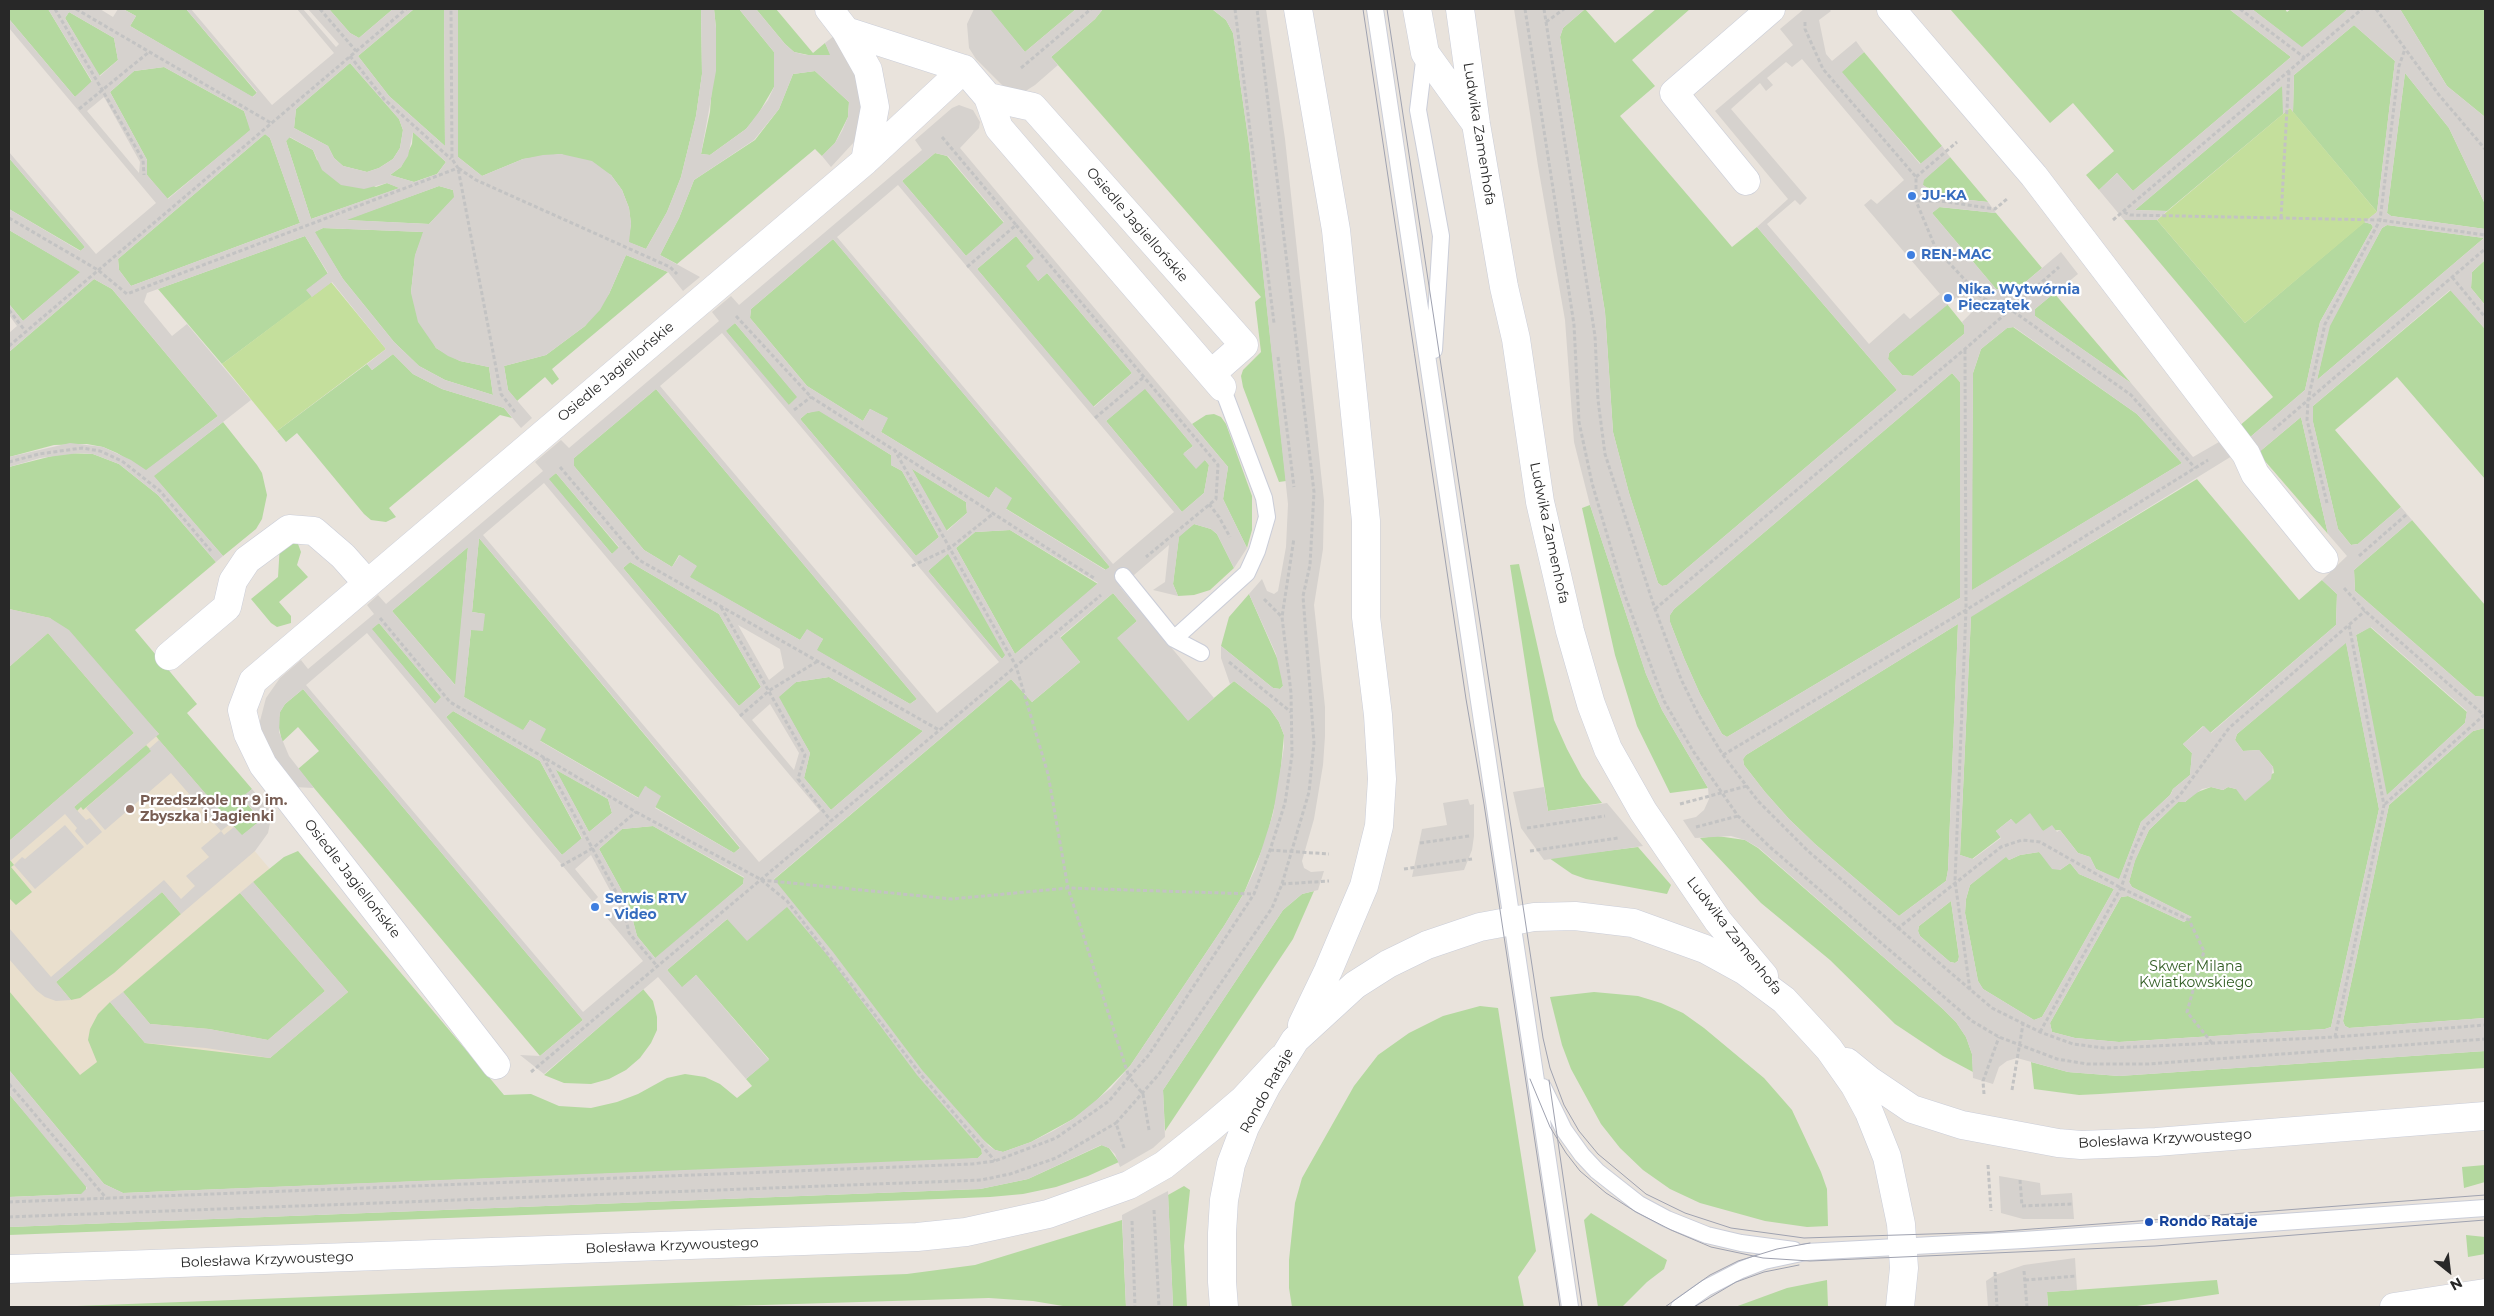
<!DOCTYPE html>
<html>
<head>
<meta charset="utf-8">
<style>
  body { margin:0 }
  #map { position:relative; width:2494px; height:1316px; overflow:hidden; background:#e9e3dc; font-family:Montserrat,sans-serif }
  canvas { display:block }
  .frame { position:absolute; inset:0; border:10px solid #282828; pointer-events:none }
  .north { position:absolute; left:2424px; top:1246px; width:50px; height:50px; -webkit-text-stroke:4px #fff; paint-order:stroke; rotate:151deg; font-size:14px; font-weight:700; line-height:20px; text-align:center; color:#282828 }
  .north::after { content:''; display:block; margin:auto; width:18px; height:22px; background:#282828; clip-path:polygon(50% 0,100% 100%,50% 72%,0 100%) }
</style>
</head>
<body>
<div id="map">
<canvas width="2494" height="1316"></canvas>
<div class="frame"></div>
<div class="north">N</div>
</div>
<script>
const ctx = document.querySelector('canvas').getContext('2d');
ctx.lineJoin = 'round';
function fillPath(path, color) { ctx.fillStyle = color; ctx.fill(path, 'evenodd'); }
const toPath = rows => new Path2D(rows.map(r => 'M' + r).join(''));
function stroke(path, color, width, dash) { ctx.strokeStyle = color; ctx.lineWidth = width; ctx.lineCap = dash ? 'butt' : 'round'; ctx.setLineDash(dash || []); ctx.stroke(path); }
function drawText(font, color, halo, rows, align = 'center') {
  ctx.font = font + ' Montserrat,sans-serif'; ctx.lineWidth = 4.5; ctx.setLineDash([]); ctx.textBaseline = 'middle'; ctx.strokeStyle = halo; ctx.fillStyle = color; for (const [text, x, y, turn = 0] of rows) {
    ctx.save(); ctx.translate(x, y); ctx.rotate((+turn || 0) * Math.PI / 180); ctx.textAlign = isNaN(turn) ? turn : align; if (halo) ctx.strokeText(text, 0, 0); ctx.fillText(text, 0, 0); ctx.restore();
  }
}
fillPath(toPath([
  [9,521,242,836,426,1054,85,1097,9,1006]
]), '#e9dfcd');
fillPath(toPath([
  [9,9,48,9,92,82,75,97,9,19],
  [123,9,186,9,257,93,252,97,130,26,136,16],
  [329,9,393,9,359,38,350,33],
  [414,9,444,9,445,146,389,96,358,56],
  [458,9,701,9,702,74,696,116,681,177,667,212,646,249,628,242,631,224,629,208,622,190,611,175,561,154,523,159,482,176,458,157],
  [714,9,739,9,774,52,775,72,774,87,757,116,746,129,710,155,701,154,710,112,716,28],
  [756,9,776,9,813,53,825,43,831,55,818,57,794,52,785,44],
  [989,9,1076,9,1025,52],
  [1103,9,1212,9,1226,20,1233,33,1249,144,1286,481,1279,482,1243,387,1241,376,1243,370,1261,352,1255,302,1261,297,1051,57,1095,19],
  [1585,9,1615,43,1656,9,1690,9,1632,60,1655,86,1620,116,1732,247,1757,227,1897,390,1667,585,1662,586,1658,583,1629,493,1613,432,1605,312,1560,37,1563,28],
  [1950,9,2229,9,2291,57,2133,191,2117,173,2099,190,2086,175,2114,151,2073,103,2050,123],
  [2252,9,2285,9,2287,12,2291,9,2348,9,2302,48],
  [2400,9,2485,9,2485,117,2447,86],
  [69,12,114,38,118,60,99,76,65,18],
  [2354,25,2395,61,2377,212,2293,112,2294,75],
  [1864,52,1942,146,1921,164,1841,72],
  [350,63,399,119,403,130,400,148,393,159,379,168,367,172,343,166,334,158,328,146,294,128,296,109],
  [164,67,244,111,251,130,167,199,147,175,147,160,110,92,134,71],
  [815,71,849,102,848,117,835,143,822,156,815,149,677,264,660,255,679,218,694,180,755,140,779,109,793,74],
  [2405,73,2449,128,2485,204,2485,229,2391,216,2387,213],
  [2283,85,2283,114,2167,211,2135,210],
  [413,132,446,162,437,174,414,182,390,175,401,167,412,144],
  [265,134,270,138,300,223,131,286,119,270,118,259],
  [289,137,313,150,317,160,376,187,387,183,400,188,311,219,286,141],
  [935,153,947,156,1004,223,966,256,902,181],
  [1950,157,1988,202,1941,197,1923,185,1923,180],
  [9,158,85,247,81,251,9,209],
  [439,186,453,190,455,197,429,224,345,220],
  [1939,207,1996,213,2042,268,2015,291,1996,289,1932,213],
  [2124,220,2157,220,2245,323,2364,222,2371,224,2373,227,2320,322,2305,390,2248,439,2238,427,2273,397],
  [2387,225,2484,238,2317,380,2329,326,2382,228],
  [323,228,424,232,415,256,411,292,436,348,460,361,489,367,493,395,445,380,419,366,394,342,343,279,314,232],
  [9,230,81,272,23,321,9,304],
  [305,236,328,274,307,290,312,297,222,364,158,289],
  [1016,236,1034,258,1038,281,1047,273,1132,373,1093,407,977,269],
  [833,239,1110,567,1106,570,1005,508,996,487,989,498,881,432,887,418,870,409,863,421,807,386,750,318,751,309],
  [626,255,668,272,552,369,559,379,552,385,545,377,517,401,508,390,504,366,546,355,585,326,609,294],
  [2485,260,2485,305,2471,288,2472,272],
  [94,279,112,289,218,416,146,471,117,453,103,447,87,444,54,445,9,457,9,352],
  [2451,290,2485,329,2485,479,2397,377,2335,430,2401,507,2358,544,2351,545,2338,529,2313,422,2313,406],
  [2054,293,2131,383,2035,316,2035,309],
  [1947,304,1964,325,1964,334,1913,376,1902,375,1888,359,1889,353],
  [735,323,798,397,788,406,725,330],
  [2013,327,2137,414,2182,463,1971,591,1973,373,1981,349,2007,328],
  [393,354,413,374,442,389,504,408,512,418,500,415,389,508,396,517,386,522,371,520,364,514,297,433,286,442,277,431,367,364,372,370],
  [1952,373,1960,382,1960,598,1727,737,1722,734,1700,694,1684,658,1670,622,1670,615,1674,609],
  [1145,388,1193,446,1184,453,1205,460,1209,465,1204,493,1182,512,1106,421],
  [656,389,917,699,910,704,816,650,823,639,807,630,800,640,689,577,696,566,679,555,672,567,644,550,574,466,574,458],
  [819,410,891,455,891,465,902,471,939,537,916,556,800,419,807,413],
  [1214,414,1221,417,1226,424,1252,496,1252,530,1247,548,1223,499,1228,467,1192,424,1206,415],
  [2301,417,2328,534,2258,453],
  [223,422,257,465,262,473,267,495,262,519,256,529,223,556,153,476],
  [64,453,93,454,119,464,158,495,216,562,135,630,197,704,187,713,252,789,242,798,261,820,242,836,159,740,156,736,159,734,50,618,9,609,9,467],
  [911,468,966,502,967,513,946,531],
  [556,473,619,548,612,554,548,479],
  [2197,479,2299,600,2322,580,2337,594,2336,625,2210,733,2203,726,2183,744,2192,753,2190,775,2173,789,2170,795,2141,822,2119,880,2096,869,2090,857,2078,853,2060,830,2044,831,2016,825,2011,819,1996,831,2001,837,1972,859,1960,855,1971,616],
  [1590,505,1646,674,1662,710,1708,788,1670,793,1637,726,1615,655,1582,508],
  [2412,520,2485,605,2485,697,2475,696,2355,591,2354,570],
  [1194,524,1211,529,1217,534,1234,568,1210,590,1194,595,1178,596,1173,584,1179,536],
  [1010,530,1098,584,1015,654,956,548,975,532],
  [479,538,740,848,734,853,655,807,646,786,639,798,539,740,545,729,530,720,523,731,464,697,471,630,485,614,472,612],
  [293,540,298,544,301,552,297,565,308,577,279,602,291,616,291,623,277,627,271,623,251,599,278,577,280,544],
  [468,547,456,686,392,611],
  [948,553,1006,655,1002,659,928,571],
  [630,562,719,614,761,687,739,706,623,568],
  [1519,564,1554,720,1567,749,1582,777,1602,803,1548,811,1510,565],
  [1113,593,1137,621,1118,638,1188,720,1234,681,1270,709,1279,722,1284,735,1279,788,1266,840,1244,893,1224,926,1130,1066,1093,1104,1073,1119,1031,1142,1003,1152,995,1150,981,1138,982,1154,978,1158,955,1160,123,1193,104,1184,9,1070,9,991,80,1075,97,1062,88,1040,90,1029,98,1014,110,1002,145,1043,270,1058,348,992,253,882,284,857,298,851,504,1095,531,1094,559,1106,591,1108,617,1102,638,1094,667,1078,685,1074,705,1077,720,1084,737,1098,752,1086,746,1079,769,1059,696,975,682,988,667,970,1011,679,1032,702,1080,662,1060,638],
  [1249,594,1281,667,1283,686,1280,689,1273,688,1221,646,1229,617],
  [379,623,442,698,435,704,371,629],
  [1958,624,1948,870,1946,881,1899,916,1815,844,1789,819,1765,792,1744,765,1743,759,1746,755],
  [2370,627,2467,712,2465,723,2386,796,2356,635],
  [48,633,134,733,9,841,9,667],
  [2346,642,2379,809,2331,1027,2325,1029,2119,1042,2075,1038,2052,1032,2050,1023,2121,897,2128,896,2184,922,2191,917,2132,887,2129,882,2135,860,2149,830,2178,802,2185,802,2195,793,2211,787,2223,790,2228,787,2236,789,2274,773,2273,767,2259,750,2243,751,2235,740,2237,734],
  [829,677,923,731,831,810,804,778,810,753,778,697,796,682],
  [303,689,583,1020,540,1056,298,769,319,751,298,727,282,742,278,723,280,712,285,704],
  [453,711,540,761,582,839,562,855,446,717],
  [2485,728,2485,1018,2349,1028,2345,1026,2343,1021,2389,805,2473,731],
  [146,745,152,751,83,810,81,807,77,811,74,807],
  [555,769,608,799,612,813,589,832],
  [653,826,744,878,743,884,656,959,637,936,628,902,599,849,622,829],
  [1717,836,1745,840,1758,848,1943,1009,1956,1022,1966,1037,1972,1054,1973,1072,1943,1056,1895,1024,1830,960,1761,903,1700,838],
  [1638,847,1671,885,1667,894,1586,879,1572,874,1549,858],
  [2039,852,2060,870,2070,863,2079,874,2114,889,2042,1017,2034,1020,1983,989,1978,981,1965,913,1966,899,1970,885,2006,856,2009,860,2020,855],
  [10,860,14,865,11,867,32,892,16,905,9,898],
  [1314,891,1293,939,1165,1131,1163,1090,1283,910,1302,894],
  [162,892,181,914,114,973,80,998,71,1000,56,982],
  [240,893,325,991,268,1040,209,1029,150,1024,123,992],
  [1951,901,1959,957,1958,961,1955,963,1950,962,1920,936,1918,931,1919,926],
  [643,989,653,1001,657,1017,657,1030,651,1043,640,1058,626,1070,609,1079,591,1084,564,1083,544,1075],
  [1594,992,1638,996,1661,1003,1683,1013,1704,1028,1764,1078,1792,1110,1821,1172,1827,1189,1828,1226,1807,1227,1765,1221,1700,1203,1670,1189,1643,1170,1620,1148,1601,1124,1571,1069,1562,1045,1550,997],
  [1480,1006,1498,1008,1536,1251,1518,1277,1524,1307,1292,1307,1289,1288,1289,1260,1295,1203,1302,1178,1354,1086,1378,1055,1409,1033,1443,1016],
  [2485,1051,2485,1068,2100,1094,2079,1095,2034,1089,2031,1062,2068,1072,2119,1076],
  [9,1094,86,1184,86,1191,82,1194,9,1197],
  [1102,1145,1109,1148,1119,1162,1088,1176,1056,1187,1023,1194,990,1197,9,1235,9,1227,980,1189,1028,1179],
  [2485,1165,2485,1182,2464,1188,2462,1167],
  [1184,1186,1190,1190,1184,1246,1187,1307,1173,1307,1168,1195],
  [1591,1213,1667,1260,1664,1269,1647,1282,1622,1307,1598,1307,1584,1220],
  [1122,1220,1126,1307,1069,1307,1033,1301,989,1298,699,1307,51,1307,907,1274,975,1265],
  [2466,1235,2485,1237,2485,1254,2468,1257],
  [1827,1280,1828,1307,1735,1307,1787,1288],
  [2217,1280,2219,1294,2130,1307,2048,1307,2047,1292]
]), '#b4d99f');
fillPath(toPath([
  [2290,108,2377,212,2245,323,2157,220],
  [331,282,386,349,277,431,222,364]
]), '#c4df9c');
fillPath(toPath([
  [48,9,100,9,113,17,118,9,123,9,136,16,130,26,253,97,257,92,186,9,191,9,272,105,334,53,297,9,303,9,336,47,339,44,308,9,329,9,350,33,359,38,393,9,414,9,358,56,389,96,445,146,444,9,458,9,458,157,482,176,523,159,543,155,561,154,592,161,611,175,622,190,629,208,631,224,629,242,646,249,667,212,681,177,696,116,702,74,701,9,714,9,716,28,716,71,701,154,710,155,746,129,768,100,774,87,774,52,739,9,756,9,785,44,794,52,806,55,830,55,825,43,834,36,855,72,863,111,855,141,831,167,822,156,835,143,842,131,848,117,849,102,815,71,793,74,779,109,754,140,694,180,679,218,660,255,700,277,683,291,668,272,626,255,609,294,600,310,585,326,546,355,504,366,508,390,532,418,521,428,504,408,442,389,413,374,393,354,372,370,367,364,386,349,332,282,312,297,306,290,328,273,305,236,147,293,144,302,172,336,187,324,251,400,154,476,223,556,216,562,158,495,119,464,93,454,79,453,40,458,9,467,9,457,70,443,103,447,131,460,146,470,218,416,112,289,94,279,9,352,9,333,17,326,9,315,9,304,23,321,80,272,9,230,9,209,80,251,85,247,9,158,9,152,96,254,156,203,9,28,9,19,75,97,92,81],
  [69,12,114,38,118,60,100,76,65,18],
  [350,63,399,119,403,130,400,148,393,159,379,168,367,172,343,166,334,158,328,146,294,128,296,109],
  [164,67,244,111,250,130,168,199,147,175,147,160,110,92,134,71],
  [104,97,140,162,139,173,87,111],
  [413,132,446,162,437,174,414,182,390,175,401,167,408,156],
  [265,134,270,138,300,223,131,286,119,270,118,259],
  [290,137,313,150,322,170,341,185,364,189,387,183,399,188,311,219,286,141],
  [439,186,453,190,454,197,429,224,347,220],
  [323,228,423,232,415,255,411,293,418,322,436,348,448,356,460,361,489,367,493,395,445,380,419,366,394,342,343,279,315,232],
  [974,9,990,9,1025,52,1076,9,1103,9,1095,19,1051,57,1058,65,1035,85,1021,94,1007,90,976,59,969,48,967,24],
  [1212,9,1266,9,1285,139,1324,501,1323,549,1314,605,1325,707,1325,736,1323,765,1314,819,1302,861,1304,868,1311,872,1324,871,1318,890,1302,894,1283,910,1163,1090,1165,1137,1153,1148,1120,1167,1115,1154,1109,1148,1101,1145,1028,1179,980,1189,9,1227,9,1197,81,1194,87,1188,9,1094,9,1070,104,1184,123,1193,978,1158,982,1154,981,1149,917,1075,828,956,787,907,747,941,727,919,667,970,682,987,696,975,769,1060,746,1079,658,977,544,1074,520,1055,540,1056,583,1020,303,689,285,704,280,712,279,732,289,756,314,788,294,787,281,773,260,733,260,721,266,698,280,678,301,660,308,669,374,614,367,605,378,595,386,604,543,471,535,462,561,440,569,448,719,321,712,312,731,296,739,305,922,150,915,140,952,108,959,105,973,110,980,122,979,128,960,148,1228,467,1223,499,1247,548,1234,568,1217,534,1211,529,1194,524,1179,537,1173,584,1178,596,1153,590,1165,582,1169,545,1120,587,1214,698,1188,721,1117,638,1137,621,1113,593,1060,637,1080,662,1032,702,1011,679,774,879,833,952,922,1070,989,1146,995,1150,1003,1152,1031,1142,1053,1131,1073,1119,1111,1088,1130,1066,1224,926,1244,893,1256,867,1273,814,1284,747,1284,735,1279,722,1270,709,1234,681,1230,684,1221,658,1221,646,1273,688,1280,689,1283,686,1276,654,1249,594,1262,579,1267,591,1274,594,1278,591,1286,547,1288,504,1249,144,1233,33,1226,20],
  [935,153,948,156,1004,222,966,256,902,181],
  [898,185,1174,512,1113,564,837,237],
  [1016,236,1034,258,1026,266,1038,281,1047,273,1132,373,1094,407,977,269],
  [833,239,1110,567,1105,570,1006,509,1012,498,996,487,989,498,881,432,888,418,870,409,863,421,807,386,750,318,751,309],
  [735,323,797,397,789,405,726,331],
  [722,333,999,662,937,713,660,386],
  [656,389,917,699,910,704,817,650,823,639,807,629,800,640,690,577,697,566,680,555,672,567,644,550,574,466,574,458],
  [1145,389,1193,446,1183,454,1196,469,1205,460,1209,465,1204,493,1182,512,1106,421],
  [819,411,891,455,891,465,902,471,939,537,916,556,800,419,807,413],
  [912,469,966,502,967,513,947,531],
  [556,473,619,547,612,554,549,479],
  [544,483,820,811,759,862,483,535],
  [1010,530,1098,583,1015,654,956,548,975,532],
  [479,538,740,847,740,848,734,853,655,808,661,796,645,786,638,798,540,741,546,729,530,720,523,730,464,697,471,630,483,631,485,614,472,612],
  [467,548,468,548,455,685,392,611],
  [948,554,1005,655,1002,659,928,571],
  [630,562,719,614,761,687,739,706,623,568],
  [379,623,441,697,435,704,372,629],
  [738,625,780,649,784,668,769,680],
  [367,633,593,902,598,897,575,869,591,855,619,907,607,918,643,961,583,1012,306,685],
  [829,677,923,731,831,810,804,778,810,753,779,697,796,682],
  [770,704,799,753,794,770,752,720],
  [453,711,540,761,582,838,562,855,446,717],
  [556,770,608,799,612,813,589,832],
  [653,826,744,877,743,884,655,958,637,936,628,902,599,849,622,829],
  [1514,9,1585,9,1563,28,1560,37,1605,312,1613,432,1629,493,1658,583,1662,586,1667,585,1897,390,1757,227,1788,199,1715,111,1793,45,1780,29,1804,9,1829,9,1831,11,1819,20,1826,54,1832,61,1856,41,1864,52,1842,72,1920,164,1942,146,1950,157,1924,180,1923,185,1941,197,1988,202,1996,213,1940,207,1932,213,1996,289,2015,291,2061,252,2078,274,2035,309,2035,316,2131,383,2193,457,2219,442,2232,456,1971,617,1960,855,1973,859,2001,838,1996,831,2011,819,2016,824,2030,813,2043,831,2052,825,2057,832,2060,830,2078,853,2090,857,2096,869,2119,879,2141,822,2171,794,2173,789,2190,775,2192,753,2183,744,2204,726,2211,733,2336,625,2337,594,2322,580,2347,556,2328,534,2301,417,2258,453,2248,439,2305,390,2320,322,2373,227,2371,224,2364,222,2377,212,2395,61,2354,25,2294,75,2293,112,2290,108,2283,114,2282,86,2135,210,2167,211,2157,220,2124,220,2099,190,2117,173,2133,191,2291,57,2229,9,2252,9,2302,47,2348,9,2400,9,2447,86,2485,117,2485,204,2449,128,2405,73,2387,213,2391,216,2485,229,2485,260,2472,272,2471,288,2485,305,2485,329,2450,290,2313,406,2313,422,2338,529,2351,545,2358,544,2401,507,2412,520,2354,570,2355,591,2475,696,2485,697,2485,728,2473,731,2389,805,2343,1021,2345,1026,2349,1028,2485,1018,2485,1051,2119,1076,2068,1072,2017,1058,2007,1061,1999,1067,1993,1084,1973,1078,1972,1054,1966,1037,1956,1022,1943,1009,1759,848,1745,840,1731,836,1695,838,1683,820,1696,817,1704,810,1709,799,1708,788,1662,710,1646,674,1590,505,1574,442,1565,320,1538,166],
  [1802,59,1904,180,1877,204,1871,199,1864,205,1940,294,1910,319,1904,313,1869,344,1767,224,1795,200,1800,205,1807,198,1731,109,1760,83,1766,91,1773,85,1767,78,1786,62,1792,67],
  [2387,225,2484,238,2317,380,2330,326,2382,228],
  [1957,297,1971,313,1962,322,1964,325,1964,334,1913,376,1902,375,1888,359,1889,353],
  [2014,327,2137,414,2182,463,1972,590,1973,373,1981,349,2007,328],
  [1952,373,1960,382,1960,598,1727,737,1722,734,1700,694,1684,658,1670,622,1670,615,1674,609],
  [1958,624,1948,870,1946,881,1899,916,1815,844,1789,819,1765,792,1744,765,1743,759,1746,755],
  [2371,627,2467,711,2465,723,2387,795,2356,635],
  [2346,643,2379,809,2331,1027,2325,1029,2119,1042,2075,1038,2052,1032,2050,1023,2121,897,2128,896,2184,922,2192,917,2132,887,2129,882,2135,861,2149,830,2178,802,2185,802,2202,789,2211,787,2223,790,2228,787,2236,789,2245,801,2271,779,2273,767,2259,750,2243,751,2235,740,2237,734],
  [2039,852,2052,869,2060,870,2070,863,2079,874,2114,889,2042,1017,2034,1020,1983,989,1978,981,1965,913,1966,899,1970,885,2006,857,2009,860,2020,855],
  [1951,901,1959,956,1958,961,1955,963,1950,962,1920,936,1918,931,1919,926],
  [9,609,50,618,69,630,159,734,74,807,86,820,90,818,102,832,87,845,75,831,77,828,65,814,9,862,9,841,134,733,48,633,9,667],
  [159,740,231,823,221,831,224,835,234,827,242,835,261,820,242,797,252,789,272,813,268,833,255,851,181,914,162,892,56,982,71,1000,56,1001,45,997,36,990,9,959,9,928,51,977,164,880,181,899,195,886,186,876,209,857,201,848,221,831,171,773,105,830,86,808,151,751,149,749],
  [1544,787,1548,811,1607,803,1643,846,1544,860,1521,828,1513,792],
  [1468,799,1470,805,1474,804,1474,836,1472,850,1464,870,1412,877,1422,829,1447,825,1443,803],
  [65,825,84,847,35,889,14,865,22,857,25,859],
  [253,882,348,992,270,1058,206,1048,145,1043,110,1002,123,992,150,1024,209,1029,268,1040,325,991,240,893],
  [1999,1176,2040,1183,2041,1195,2072,1193,2074,1219,2023,1219,2001,1213],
  [1168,1191,1173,1307,1126,1307,1122,1215],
  [2075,1258,2077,1290,2047,1292,2048,1307,1988,1307,1986,1281,1995,1275,2024,1265]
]), '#d6d2ce');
const lane = toPath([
  [1375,9,1570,1307],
  [1425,53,1418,110,1441,236,1434,350],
  [1123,576,1174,639,1201,653],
  [1174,639,1247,573,1257,551,1267,517,1264,498,1222,387],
  [1543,1087,1564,1130,1582,1155,1597,1171,1639,1204,1667,1219,1707,1235,1741,1243,1794,1250],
  [1679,1307,1706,1288,1741,1270,1764,1261,1806,1252,2023,1240,2485,1208]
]);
const street = toPath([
  [829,9,846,31,964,69,988,97,999,128,1222,387],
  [1891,9,2034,176,2246,454,2255,474,2324,559],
  [846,31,868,70,875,107,865,161],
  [988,97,1033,107,1244,345,1211,374],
  [1746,181,1674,93,1771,9],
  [169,656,227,607,233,581,247,560,289,529,314,531,343,556,367,583],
  [496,1065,263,765,248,734,242,710,253,681,865,161,964,69]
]);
const secondary = toPath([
  [1298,9,1336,230,1366,521,1366,617,1378,715,1382,779,1379,826,1364,886,1328,971,1302,1025],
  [1417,9,1425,53,1474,121],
  [1460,9,1476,124,1504,287,1516,339,1540,502,1570,631,1591,704,1608,749,1643,811,1718,921,1764,976],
  [1847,1062,1869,1080,1912,1109,1962,1125,2058,1143,2081,1145,2156,1142,2485,1116],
  [9,1269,917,1237,966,1232,1048,1214,1129,1185,1164,1165,1209,1129,1243,1100,1281,1059],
  [1224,1307,1222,1282,1222,1233,1224,1200,1231,1164,1245,1127,1267,1085,1295,1040,1355,985,1388,964,1427,945,1480,927,1534,917,1575,916,1633,923,1705,949,1745,971,1784,1000,1829,1049,1855,1086,1869,1112,1887,1157,1901,1224,1904,1268,1900,1307],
  [2394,1307,2485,1293]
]);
stroke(lane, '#cacdd8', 18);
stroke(street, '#cacdd8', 29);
stroke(secondary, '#cacdd8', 29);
stroke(toPath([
  [55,9,143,160,144,175],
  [76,9,271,123],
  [320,9,356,51],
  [1235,9,1274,323],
  [1525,9,1567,278,1574,325,1579,422,1592,483,1624,593,1664,701,1693,751,1738,816,1771,848,1972,1021,1999,1037,2057,1059,2087,1064,2148,1064,2485,1039],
  [1544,9,1595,336,1598,400,1605,454,1655,609,1681,679,1698,714,1723,755,1758,801,1808,851,1992,1008,2040,1032,2073,1044,2104,1048,2134,1047,2335,1037,2485,1025],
  [2240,9,2305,58],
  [2376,9,2439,95,2485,149],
  [1546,22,1564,9],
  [1805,22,1805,29,1823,69,1916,177,1916,201,1936,249,1982,298,2010,309,2131,395,2195,468],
  [350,56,384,99,451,159],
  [1021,68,1091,9],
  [79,109,149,52],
  [942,137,1016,225,967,267],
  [1916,177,1957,142],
  [1916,201,1941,201,1995,209,2007,199],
  [2124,212,2130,215,2380,220,2485,235],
  [9,218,98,270,127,294,458,168,452,159,451,9],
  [2281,218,2289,72],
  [2113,220,2362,9],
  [1016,225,1218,465,1216,499,1146,557],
  [2452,277,2485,317],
  [9,310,26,332],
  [736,316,811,397,1094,578],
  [9,346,406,9],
  [1965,350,1966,610,1955,881,1970,990],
  [1278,357,1294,487],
  [794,410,811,397],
  [515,412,501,394,458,168,476,180,670,267,677,274],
  [1095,418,1144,377],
  [2273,430,2485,249],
  [9,462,39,454,82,448,100,451,122,461,160,491,211,551],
  [560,467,639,560,939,730],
  [2327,503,2307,420,2308,400,2325,324,2380,220,2399,66,2405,49],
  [1209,504,1219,517,1230,537],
  [2359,556,2407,514],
  [912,566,950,548,994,513],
  [2344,588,2365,611,2485,716],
  [1264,599,1282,617],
  [721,607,805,755,798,779,831,821],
  [1655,609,1965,349,2059,267],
  [380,618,450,702,636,812,760,879,787,901,922,1076,995,1161],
  [1229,662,1291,712],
  [740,716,770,690,818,661],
  [1723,755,1966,610,2208,460],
  [543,757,623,905,629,933,657,966],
  [1680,804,1747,786],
  [2385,804,2484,715],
  [1696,827,1738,816],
  [1527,828,1605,816],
  [1420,843,1469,836],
  [1270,850,1329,854],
  [1530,851,1618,838],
  [561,866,593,848,636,812],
  [1404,869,1472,859],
  [761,880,952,899,1068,888,1254,894],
  [1282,884,1329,881],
  [1897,929,2001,847,2022,840,2040,842,2121,888,2189,920,2204,951,2187,1012,2212,1043],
  [2040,1032,2121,888,2133,852,2145,826,2180,795,2229,728,2365,611],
  [2335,1037,2384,805,2349,625],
  [531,1072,1101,595],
  [9,1084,107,1199],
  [2012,1090,2023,1024],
  [1984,1094,1983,1081,1999,1037],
  [1149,1130,1143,1094,1129,1077,1148,1056,1254,894,1270,850,1285,803,1292,755,1291,693,1282,617,1294,538],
  [1124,1148,1116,1123,1159,1074,1272,908,1282,884,1309,792,1314,743,1303,596,1310,565,1314,492,1257,9],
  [1988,1165,1991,1211],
  [2020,1180,2022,1206],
  [9,1202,972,1164,995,1161,1056,1138,1109,1101,1129,1077,1068,888,1048,774,1016,666,894,449],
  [2022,1206,2072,1204],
  [1154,1210,1159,1307],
  [9,1217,981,1180,1010,1174,1056,1158,1116,1123],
  [1132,1221,1135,1307],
  [2024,1271,2027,1307],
  [1995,1272,1997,1307],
  [2025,1280,2076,1276]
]), '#c3c3c3', 3, [4, 2.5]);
stroke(lane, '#fff', 16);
stroke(street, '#fff', 28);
stroke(secondary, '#fff', 28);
stroke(toPath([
  [1363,9,1466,699,1484,804,1560,1307],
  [1387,9,1543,1038,1550,1068,1564,1105,1579,1131,1598,1154,1646,1194,1685,1213,1731,1228,1804,1238,1992,1232,2485,1195],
  [1530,1079,1550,1127,1566,1153,1580,1171,1606,1193,1636,1212,1671,1230,1711,1247,1763,1258,1810,1261,2155,1246,2485,1220],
  [1549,1080,1582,1307],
  [1665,1307,1710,1275,1738,1261,1777,1249,1810,1243],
  [1694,1307,1736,1282,1764,1272,1799,1265]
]), '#9fa2b0', 1);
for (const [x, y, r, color] of [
  [1912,196,5,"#3f7fe0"],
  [1911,255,5,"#3f7fe0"],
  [1948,298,5,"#3f7fe0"],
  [130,809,5,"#8d6e63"],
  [595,907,5,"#3f7fe0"],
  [2149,1222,5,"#1a4fb4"]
]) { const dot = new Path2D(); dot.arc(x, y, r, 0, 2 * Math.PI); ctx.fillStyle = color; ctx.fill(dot); stroke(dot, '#fff', 2); }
drawText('14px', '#282828', '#fff', [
  ["Ludwika Zamenhofa",1479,134,81],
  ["Osiedle Jagiellońskie",1137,225,49],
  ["Osiedle Jagiellońskie",616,372,-40],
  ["Ludwika Zamenhofa",1549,533,78],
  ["Osiedle Jagiellońskie",352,879,52],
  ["Ludwika Zamenhofa",1734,936,52],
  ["Rondo Rataje",1267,1091,-61],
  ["Bolesława Krzywoustego",2165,1139,-3],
  ["Bolesława Krzywoustego",672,1246,-2],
  ["Bolesława Krzywoustego",267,1260,-2]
]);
drawText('bold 14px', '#366cbe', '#fff', [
  ["JU-KA",1922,196],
  ["REN-MAC",1921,255],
  ["Nika. Wytwórnia",1958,290],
  ["Pieczątek",1958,306],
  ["Serwis RTV",605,899],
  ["- Video",605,915]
], 'left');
drawText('bold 14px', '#785e54', '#fff', [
  ["Przedszkole nr 9 im.",140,801],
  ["Zbyszka i Jagienki",140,817]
], 'left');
drawText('14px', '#305c22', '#fff', [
  ["Skwer Milana",2196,967],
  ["Kwiatkowskiego",2196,983]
]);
drawText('bold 14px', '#164399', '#fff', [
  ["Rondo Rataje",2159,1222]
], 'left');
</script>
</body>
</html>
